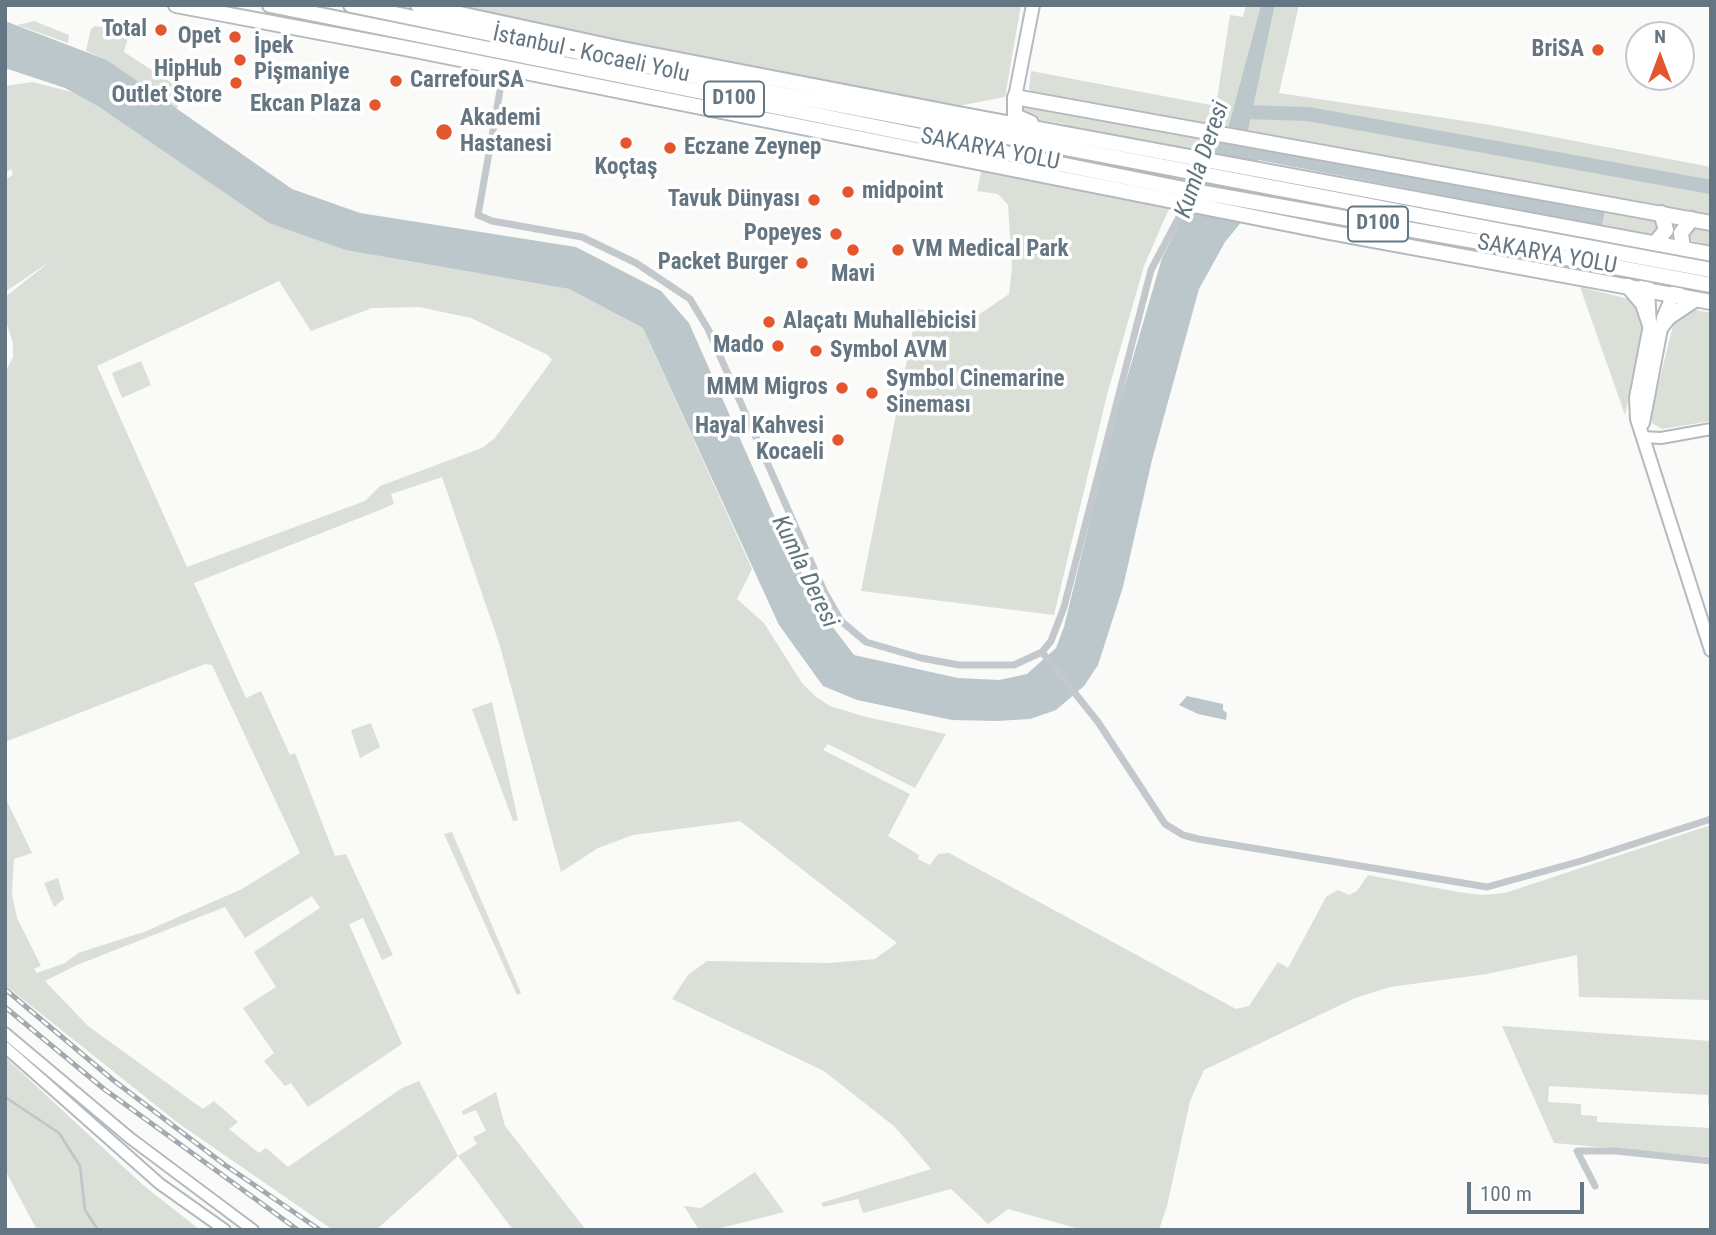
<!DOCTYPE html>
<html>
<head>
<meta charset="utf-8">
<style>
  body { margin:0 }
  #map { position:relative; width:1716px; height:1235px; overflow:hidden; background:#fafaf8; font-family:"Roboto Condensed",sans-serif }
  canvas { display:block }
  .frame { position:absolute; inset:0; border:7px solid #657683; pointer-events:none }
  .north { position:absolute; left:1625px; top:21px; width:70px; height:70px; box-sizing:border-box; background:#fff; border:2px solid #c1c8cd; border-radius:50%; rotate:0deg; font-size:19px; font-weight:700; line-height:28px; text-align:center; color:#657683 }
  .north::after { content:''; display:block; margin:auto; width:24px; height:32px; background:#e4572e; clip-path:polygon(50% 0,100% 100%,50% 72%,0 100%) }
  .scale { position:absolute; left:1467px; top:1182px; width:117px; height:32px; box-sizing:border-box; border:4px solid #657683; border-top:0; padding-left:9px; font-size:21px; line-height:24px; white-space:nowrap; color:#657683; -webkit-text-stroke:5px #fff; paint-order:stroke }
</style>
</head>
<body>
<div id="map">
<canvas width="1716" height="1235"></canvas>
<div class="frame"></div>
<div class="north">N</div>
<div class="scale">100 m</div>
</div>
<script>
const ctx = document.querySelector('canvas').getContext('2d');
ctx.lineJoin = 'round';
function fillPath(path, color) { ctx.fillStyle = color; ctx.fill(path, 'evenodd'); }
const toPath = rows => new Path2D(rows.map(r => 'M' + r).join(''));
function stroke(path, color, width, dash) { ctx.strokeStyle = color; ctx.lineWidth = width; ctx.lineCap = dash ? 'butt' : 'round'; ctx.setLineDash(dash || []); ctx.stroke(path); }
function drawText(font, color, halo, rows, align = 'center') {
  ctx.font = font + ' "Roboto Condensed",sans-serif'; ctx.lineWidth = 7; ctx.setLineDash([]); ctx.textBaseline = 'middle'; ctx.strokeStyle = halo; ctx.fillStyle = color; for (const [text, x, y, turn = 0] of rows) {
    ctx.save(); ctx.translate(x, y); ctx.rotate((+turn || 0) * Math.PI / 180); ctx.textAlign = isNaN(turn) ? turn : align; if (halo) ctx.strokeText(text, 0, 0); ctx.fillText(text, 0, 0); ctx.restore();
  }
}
fillPath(toPath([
  [458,5,1021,5,1005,97,953,107,625,43],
  [1246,5,1261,5,1228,128,1112,110,1035,95,1029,89,1031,71,1216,106,1230,15,1243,17],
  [1275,5,1299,5,1279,93,1491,125,1711,167,1711,217,1248,131],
  [34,21,69,35,68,43,17,25],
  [95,26,110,28,109,34,128,38,124,52,187,93,176,109,107,60,86,51,91,29],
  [32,82,72,92,99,107,270,223,345,250,569,289,643,328,752,569,737,599,764,623,802,683,816,697,830,706,866,717,946,734,915,788,828,744,823,750,910,794,888,836,919,855,918,859,930,865,938,854,949,853,1236,1009,1249,1006,1278,962,1288,968,1326,897,1338,890,1349,895,1357,891,1368,875,1458,892,1482,895,1505,893,1711,825,1711,1000,1579,997,1577,955,1487,974,1390,987,1355,998,1204,1070,1190,1101,1167,1206,1159,1230,1083,1230,1008,1209,988,1224,951,1189,863,1213,858,1199,823,1207,821,1203,931,1169,895,1127,824,1071,672,999,688,975,707,961,829,963,875,959,897,943,740,821,633,835,598,848,561,872,500,646,442,477,391,494,394,504,380,510,194,583,246,698,261,691,290,755,295,753,335,856,346,854,393,955,382,960,363,918,349,924,402,1044,308,1107,291,1083,285,1086,264,1061,274,1053,243,1008,276,987,254,952,320,908,312,896,245,938,225,907,77,965,45,981,88,1026,203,1109,214,1101,238,1122,229,1129,259,1153,266,1148,288,1167,402,1088,419,1081,458,1156,477,1144,473,1137,486,1131,476,1110,463,1115,462,1111,496,1092,505,1126,586,1230,513,1230,458,1156,376,1230,333,1230,178,1123,5,985,5,797,32,853,14,859,12,894,17,918,41,966,34,969,37,973,65,963,78,953,144,932,242,889,300,853,212,665,205,664,5,742,5,373,13,357,13,343,5,318,5,297,52,260,5,292,5,181,13,174,11,169,5,173,5,86],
  [279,281,311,331,372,308,419,307,471,318,548,355,552,360,495,438,482,448,380,486,365,501,187,567,97,366],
  [1024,106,1033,106,1223,137,1213,154,1073,130,1064,124,1023,117],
  [982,168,1171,204,1144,266,1108,391,1054,615,861,591,917,309,974,318,1009,294,1012,267,1008,205,998,194,977,191],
  [1605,210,1657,220,1659,228,1652,235,1602,226],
  [1694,227,1711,228,1711,246,1690,240,1690,232],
  [1580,287,1629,299,1643,319,1642,337,1625,415],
  [1691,309,1711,313,1711,421,1662,429,1652,423,1652,411,1674,321],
  [141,361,151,385,122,398,112,373],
  [492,702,518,820,513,821,472,709],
  [371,723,380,747,360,758,351,730],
  [452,832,521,993,517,995,444,834],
  [58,878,64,899,54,907,44,883],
  [1502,1026,1711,1041,1711,1105,1708,1105,1708,1095,1549,1086,1548,1102,1581,1104,1581,1115,1597,1116,1597,1122,1711,1128,1711,1157,1554,1143],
  [5,1057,143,1185,200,1230,37,1230,5,1170],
  [755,1172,784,1212,713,1230,699,1230,684,1206,701,1208]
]), '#dadfd7');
fillPath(toPath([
  [1261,5,1275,5,1245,145,1605,210,1602,226,1258,160,1247,215,1225,242,1199,289,1152,460,1123,587,1098,665,1084,686,1056,710,1030,719,996,721,952,720,857,700,823,686,779,625,643,328,569,289,345,250,269,223,99,107,65,88,5,68,5,21,107,60,292,189,360,213,576,247,661,291,689,323,783,536,822,613,854,655,958,678,999,680,1027,674,1056,648,1064,627,1111,433,1162,258,1180,222,1195,205,1213,154,1228,128],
  [1187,696,1223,704,1223,710,1227,713,1226,720,1198,714,1179,705]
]), '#bbc7cb');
stroke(toPath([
  [5,1097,59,1133,80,1166,85,1210,98,1230]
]), '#bbc7cb', 2.5);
stroke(toPath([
  [1244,112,1308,114,1711,187]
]), '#bbc7cb', 14);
const secondary = toPath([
  [1642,437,1661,438,1711,429],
  [5,1033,130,1138,253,1230],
  [5,1047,160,1184,225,1230]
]);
const primary = toPath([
  [1015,97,1033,5],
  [1655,243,1641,263,1648,290,1650,325,1636,398,1637,419,1711,650],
  [1643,423,1663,318,1673,295,1688,271,1683,249]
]);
const highway = toPath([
  [176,5,410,49,1329,232,1711,302],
  [270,5,1199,192,1508,247],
  [351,5,776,93,1512,233],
  [418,5,622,49,953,113,1711,254],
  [1015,97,1711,223],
  [1015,97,1015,116,1031,123],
  [1655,243,1666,230,1661,213],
  [1683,249,1681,233,1692,219],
  [1628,286,1643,304,1650,325],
  [1661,327,1669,317,1696,299]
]);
stroke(secondary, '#b3babf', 14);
stroke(primary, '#b5babe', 16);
stroke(highway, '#b4b9bd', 18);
stroke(toPath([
  [504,68,478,215,492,221,582,237,636,263,690,299,708,329,824,591,841,621,866,642,921,658,959,665,1014,665,1042,652,1051,641,1064,607,1151,270,1186,204],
  [1042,652,1098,722,1165,824,1183,835,1198,839,1487,887,1581,861,1711,819],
  [1595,1186,1577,1151,1616,1151,1711,1161]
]), '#c3c8cc', 7);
stroke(secondary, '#fff', 10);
stroke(primary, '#fff', 12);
stroke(highway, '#fff', 14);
const rail = toPath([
  [5,989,113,1080,225,1165,320,1230],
  [5,1007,104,1089,298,1230]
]);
stroke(rail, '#a2aab0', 5);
stroke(rail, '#fff', 2.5, [8]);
const highwayBridge = toPath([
  [1512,233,1711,270],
  [1508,247,1711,285]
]);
stroke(highwayBridge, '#b4b9bd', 18, []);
stroke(highwayBridge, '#fff', 14);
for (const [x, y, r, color] of [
  [161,30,7,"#e4572e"],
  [235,37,7,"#e4572e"],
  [1598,50,7,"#e4572e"],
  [240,60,7,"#e4572e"],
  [396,81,7,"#e4572e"],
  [236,83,7,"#e4572e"],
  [375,105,7,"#e4572e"],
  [444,132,9,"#e4572e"],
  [626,143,7,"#e4572e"],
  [670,148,7,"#e4572e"],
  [848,192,7,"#e4572e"],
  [814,200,7,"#e4572e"],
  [836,234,7,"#e4572e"],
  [853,250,7,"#e4572e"],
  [898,250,7,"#e4572e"],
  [802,263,7,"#e4572e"],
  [769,322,7,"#e4572e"],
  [778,346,7,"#e4572e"],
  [816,351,7,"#e4572e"],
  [842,388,7,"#e4572e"],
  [872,393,7,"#e4572e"],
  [838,440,7,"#e4572e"]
]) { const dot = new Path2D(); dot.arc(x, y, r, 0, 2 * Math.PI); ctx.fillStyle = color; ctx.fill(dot); stroke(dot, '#fff', 2.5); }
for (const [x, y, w] of [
  [734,99,60],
  [1378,224,60]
]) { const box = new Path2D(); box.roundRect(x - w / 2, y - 17.5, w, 35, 5); ctx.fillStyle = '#fff'; ctx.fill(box); stroke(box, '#657683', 2); }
drawText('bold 21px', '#657683', null, [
  ["D100",734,99],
  ["D100",1378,224]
]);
drawText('bold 23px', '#657683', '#fff', [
  ["Total",147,30],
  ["Opet",221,37],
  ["İpek",254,47,"left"],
  ["Pişmaniye",254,73,"left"],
  ["BriSA",1584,50],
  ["HipHub",222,70],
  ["Outlet Store",222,96],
  ["CarrefourSA",410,81,"left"],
  ["Ekcan Plaza",361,105],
  ["Akademi",460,119,"left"],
  ["Hastanesi",460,145,"left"],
  ["Eczane Zeynep",684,148,"left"],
  ["Koçtaş",626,168,"center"],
  ["midpoint",862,192,"left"],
  ["Tavuk Dünyası",800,200],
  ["Popeyes",822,234],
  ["VM Medical Park",912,250,"left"],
  ["Packet Burger",788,263],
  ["Mavi",853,275,"center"],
  ["Alaçatı Muhallebicisi",783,322,"left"],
  ["Mado",764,346],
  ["Symbol AVM",830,351,"left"],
  ["Symbol Cinemarine",886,380,"left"],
  ["Sineması",886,406,"left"],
  ["MMM Migros",828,388],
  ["Hayal Kahvesi",824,427],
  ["Kocaeli",824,453]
], 'right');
drawText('23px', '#657683', '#fff', [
  ["İstanbul - Kocaeli Yolu",591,55,12],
  ["SAKARYA YOLU",990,150,11],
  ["SAKARYA YOLU",1547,255,10]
]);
drawText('italic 24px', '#60757c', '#fff', [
  ["Kumla Deresi",1203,160,-71],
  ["Kumla Deresi",804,572,64]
]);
</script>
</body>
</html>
